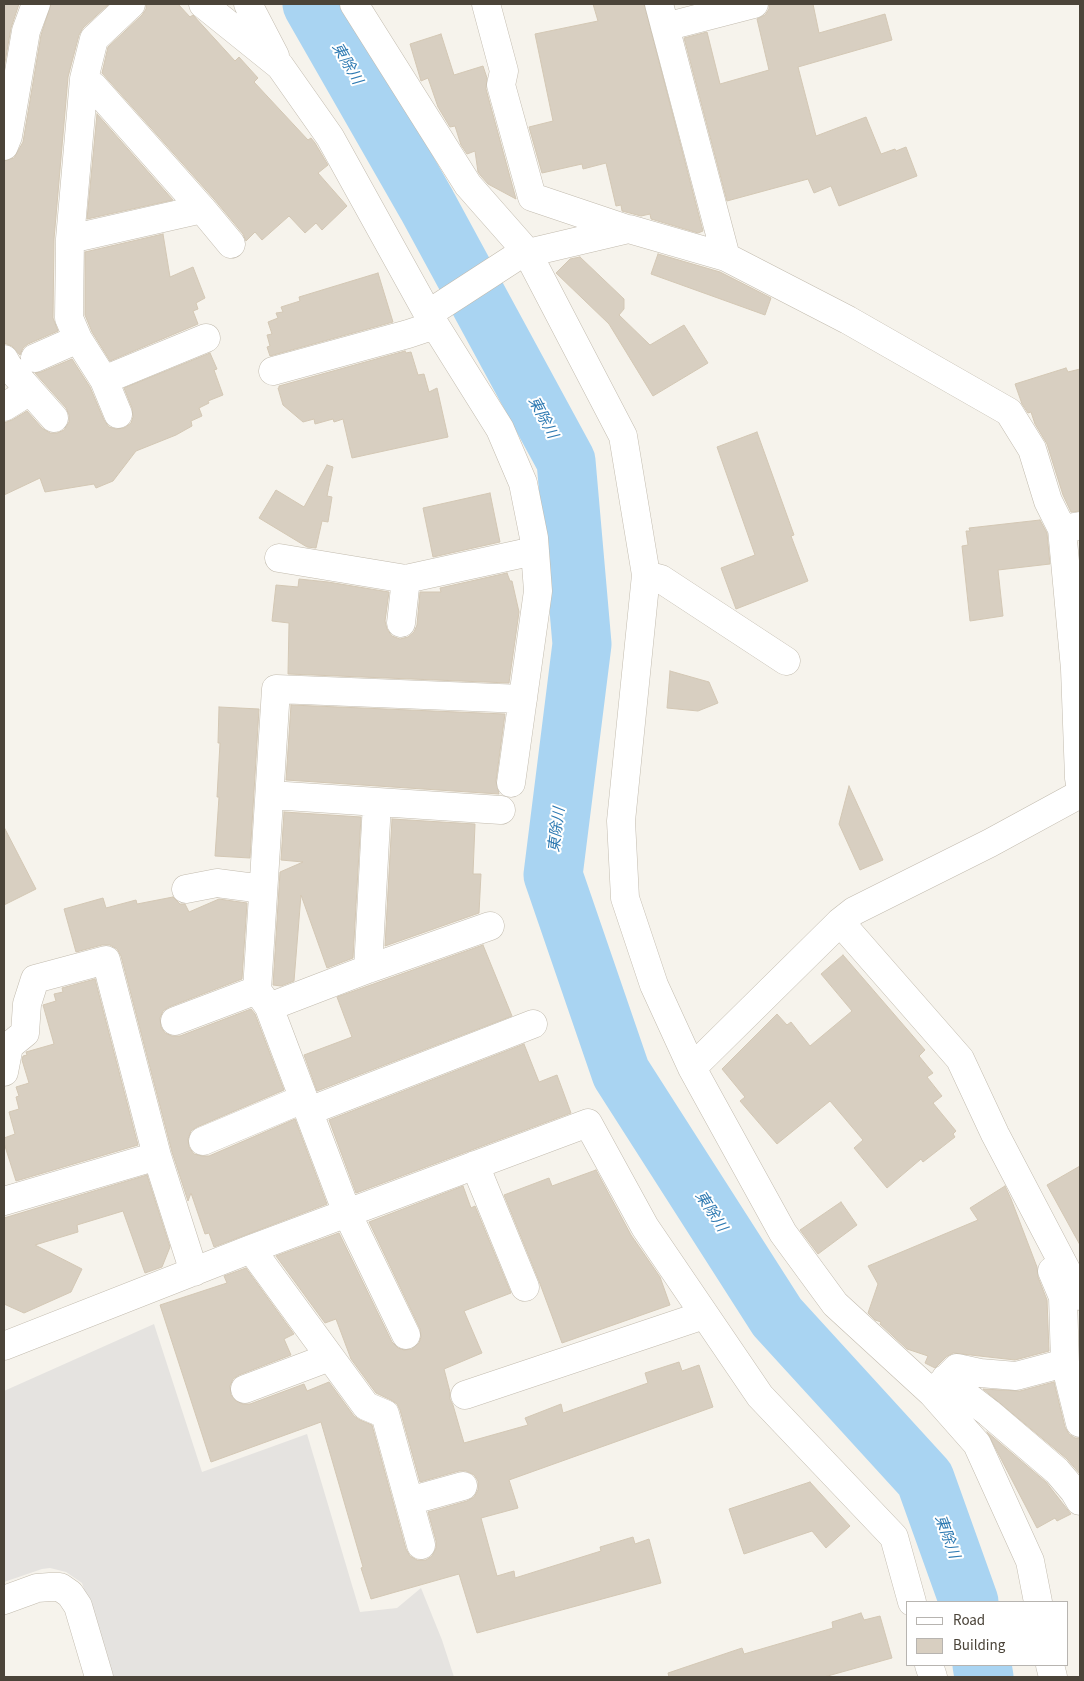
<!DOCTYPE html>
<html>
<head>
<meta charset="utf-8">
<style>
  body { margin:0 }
  #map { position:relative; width:1084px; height:1681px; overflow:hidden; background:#f6f3ec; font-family:"Source Sans 3",sans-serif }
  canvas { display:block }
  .frame { position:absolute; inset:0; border:5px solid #4b4439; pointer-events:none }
  .legend { position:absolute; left:906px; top:1601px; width:162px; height:65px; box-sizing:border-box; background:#fff; border:1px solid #b7b4b0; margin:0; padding:6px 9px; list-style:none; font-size:15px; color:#4b4439 }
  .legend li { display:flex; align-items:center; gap:10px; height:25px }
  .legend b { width:25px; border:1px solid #b7b4b0 }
</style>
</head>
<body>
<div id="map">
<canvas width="1084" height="1681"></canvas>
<div class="frame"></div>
<ul class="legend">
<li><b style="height:6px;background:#fff"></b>Road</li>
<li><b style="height:14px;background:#d8cfc1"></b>Building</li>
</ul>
</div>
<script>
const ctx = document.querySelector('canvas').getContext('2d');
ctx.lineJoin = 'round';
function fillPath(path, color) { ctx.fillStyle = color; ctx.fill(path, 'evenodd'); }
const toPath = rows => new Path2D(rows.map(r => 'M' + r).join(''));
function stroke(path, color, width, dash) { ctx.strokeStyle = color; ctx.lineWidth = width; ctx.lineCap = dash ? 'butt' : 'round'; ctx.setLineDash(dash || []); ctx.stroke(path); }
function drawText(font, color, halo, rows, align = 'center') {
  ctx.font = font + ' "Source Sans 3","Noto Sans JP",sans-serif'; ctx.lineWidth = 4; ctx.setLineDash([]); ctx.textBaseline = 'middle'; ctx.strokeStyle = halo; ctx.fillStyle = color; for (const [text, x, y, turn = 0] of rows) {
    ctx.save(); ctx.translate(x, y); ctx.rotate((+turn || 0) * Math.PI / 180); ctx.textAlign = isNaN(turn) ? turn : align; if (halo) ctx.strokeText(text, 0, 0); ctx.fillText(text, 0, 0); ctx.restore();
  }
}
fillPath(toPath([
  [154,1324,202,1472,307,1434,360,1612,397,1608,421,1588,442,1640,454,1677,111,1677,82,1583,66,1572,50,1568,42,1569,4,1582,4,1391]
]), '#e5e3e0');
stroke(toPath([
  [312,4,427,205,566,461,582,644,553,875,621,1073,777,1317,925,1479,969,1602],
  [982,1665,984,1677]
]), '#a9d4f2', 59);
const building = toPath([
  [4,4,19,4,11,28,4,68,4,4],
  [51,4,109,4,83,28,79,35,68,77,54,239,53,318,58,331,28,344,23,348,20,355,12,346,4,343,4,161,14,158,23,142,41,35,51,4],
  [146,4,178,4,190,17,193,15,235,61,239,57,258,78,254,82,308,140,311,138,315,143,328,165,318,173,347,206,322,230,316,223,305,233,289,216,262,240,255,232,246,241,243,234,214,199,102,73,108,47,142,15,146,9,146,4],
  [593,4,644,4,703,231,698,233,651,219,650,214,641,216,622,211,621,205,616,206,606,163,583,169,582,164,542,173,529,127,553,121,535,34,598,21,593,4],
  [769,4,813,4,819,33,885,14,892,40,798,67,816,136,866,117,881,154,895,149,896,151,906,147,917,176,839,206,831,186,814,193,808,179,727,201,684,38,707,32,720,84,769,70,757,19,765,15,769,9,769,4],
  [441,34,454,75,483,66,487,78,486,89,516,199,488,184,481,176,478,172,475,151,467,154,461,145,455,126,450,127,438,107,428,78,421,81,410,44,441,34],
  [97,114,173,200,87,219,97,114],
  [163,234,170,277,193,267,205,298,196,303,198,309,193,311,198,324,110,361,92,332,85,315,85,252,163,234],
  [658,254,720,272,771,298,765,315,651,274,658,254],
  [580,257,624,299,624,309,619,315,650,345,684,325,708,363,653,396,609,324,556,273,570,259,580,257],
  [378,273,393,322,270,356,267,347,270,346,267,335,272,334,268,322,278,318,276,313,283,312,281,307,300,301,299,297,378,273],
  [405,351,406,353,411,352,418,375,424,374,429,392,437,388,448,437,352,458,343,419,334,422,333,419,315,424,314,419,303,422,283,405,278,388,279,388,279,386,405,351],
  [210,353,217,369,214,370,223,395,208,401,209,403,199,408,202,416,191,421,192,426,176,435,136,451,113,481,96,488,94,484,45,492,40,478,4,495,4,423,12,420,27,411,42,428,50,433,57,433,64,430,69,422,69,415,66,408,35,373,41,372,72,359,90,387,104,420,109,427,116,429,124,428,131,423,133,417,132,408,124,388,210,353],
  [1066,368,1068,372,1080,369,1080,511,1071,512,1063,495,1047,444,1035,424,1031,412,1028,413,1022,404,1015,384,1066,368],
  [757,432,794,535,791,536,808,581,736,609,721,568,755,555,717,447,757,432],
  [327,465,333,467,327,496,332,497,328,522,322,521,316,548,307,547,259,518,276,490,304,507,327,465],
  [490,493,500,542,433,557,423,508,490,493],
  [1040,520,1047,533,1050,564,998,570,1003,616,970,621,962,546,968,545,966,531,970,531,969,528,1040,520],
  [507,573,510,581,512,581,519,612,509,683,288,674,289,623,272,621,276,585,298,587,299,579,328,582,389,592,385,621,387,629,392,636,400,639,408,637,414,632,417,625,420,592,441,592,440,588,507,573],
  [670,671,709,682,718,703,698,711,667,708,670,671],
  [291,705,505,714,496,781,499,794,286,780,291,705],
  [219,707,259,709,250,858,215,856,219,797,217,797,220,743,218,743,219,707],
  [849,786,883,860,860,870,839,824,849,786],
  [284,812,361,817,353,958,327,968,301,895,294,981,281,986,273,985,280,872,303,862,281,860,284,812],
  [392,819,475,824,473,874,481,874,479,913,385,946,392,819],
  [4,827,36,889,4,905,4,827],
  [173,897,180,904,185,904,189,912,219,899,247,903,242,979,169,1007,163,1011,160,1018,161,1027,165,1033,172,1036,180,1036,251,1009,255,1014,284,1090,197,1127,191,1131,188,1139,189,1147,194,1154,202,1156,209,1156,295,1119,327,1204,214,1247,209,1233,205,1234,191,1193,188,1201,172,1152,121,956,117,949,110,945,102,945,76,952,64,909,103,898,106,908,136,900,137,904,173,897],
  [483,945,512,1016,317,1091,304,1055,352,1037,337,997,483,945],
  [843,955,925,1050,919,1056,933,1073,927,1077,942,1096,933,1103,956,1131,953,1134,955,1137,923,1162,921,1159,887,1188,854,1148,863,1140,830,1101,777,1144,740,1101,745,1097,722,1069,777,1014,787,1025,791,1022,810,1046,852,1011,821,974,843,955],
  [95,979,138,1145,16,1181,4,1143,4,1138,15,1134,9,1112,19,1109,16,1097,19,1096,16,1087,29,1083,22,1060,23,1056,27,1055,26,1052,54,1044,43,1005,56,1001,54,994,63,992,62,988,95,979],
  [524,1044,539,1082,557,1075,571,1113,356,1193,329,1120,524,1044],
  [1080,1166,1080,1245,1047,1185,1080,1166],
  [596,1170,631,1235,660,1277,670,1305,562,1343,539,1281,504,1195,549,1178,552,1186,596,1170],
  [147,1175,170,1247,162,1267,145,1273,123,1211,77,1225,78,1232,35,1245,82,1269,71,1292,24,1313,4,1304,4,1218,147,1175],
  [463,1186,471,1208,475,1206,511,1293,464,1311,482,1353,444,1369,450,1392,450,1399,453,1405,464,1443,528,1425,525,1418,561,1404,563,1413,648,1383,645,1373,679,1362,682,1371,699,1365,713,1407,509,1480,518,1508,481,1518,497,1576,514,1571,515,1578,601,1551,600,1547,633,1537,635,1544,649,1539,661,1583,477,1633,459,1574,371,1599,361,1568,363,1567,321,1422,211,1462,160,1305,227,1283,224,1276,246,1268,294,1334,284,1339,291,1355,239,1375,233,1379,230,1386,231,1395,236,1401,243,1404,250,1404,304,1384,307,1391,329,1382,354,1416,360,1420,372,1425,406,1549,410,1556,417,1560,426,1560,432,1556,436,1548,436,1541,428,1512,467,1501,474,1497,478,1490,478,1481,474,1475,466,1471,459,1471,420,1482,400,1410,397,1404,391,1400,376,1393,351,1359,336,1319,325,1323,276,1256,339,1233,392,1342,398,1348,404,1350,412,1349,419,1343,421,1337,420,1329,369,1222,463,1186],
  [1005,1186,1011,1199,1037,1267,1038,1277,1047,1300,1049,1351,1015,1360,953,1353,946,1357,935,1368,925,1363,928,1356,907,1349,880,1324,881,1322,875,1320,868,1313,878,1284,868,1266,978,1220,970,1208,1005,1186],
  [841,1202,857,1225,818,1254,800,1230,841,1202],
  [1054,1382,1065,1427,1069,1434,1075,1438,1080,1438,1080,1474,1067,1459,983,1389,1020,1391,1054,1382],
  [987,1432,1046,1482,1071,1514,1057,1521,1055,1518,1037,1528,987,1432],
  [810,1482,850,1526,826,1548,812,1531,744,1554,729,1509,810,1482],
  [861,1613,864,1620,880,1616,892,1658,824,1677,669,1677,668,1673,742,1648,744,1654,833,1628,832,1622,861,1613]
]);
fillPath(building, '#d8cfc1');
stroke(building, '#d3c7b4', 1);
const minor = toPath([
  [203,4,280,66,330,137,428,314,500,429,523,483,534,538,538,591,511,783],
  [248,4,275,56],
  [354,4,468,185,527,252,623,436,646,575,621,821,625,898,654,985,692,1068,783,1233,835,1304,932,1393,977,1444,1030,1561,1038,1602],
  [486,4,504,71,501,85,532,197,627,229],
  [659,4,726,257],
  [665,27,754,4],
  [4,146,8,136,26,31,36,4],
  [202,209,231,244],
  [70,239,202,209,94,87,84,79],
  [428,314,519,255,629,229,726,257,848,320,1009,412,1032,449,1048,501,1062,529,1080,526],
  [35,358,78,339],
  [4,359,8,366,54,418],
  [273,371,408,334,435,325],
  [104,380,206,338],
  [4,407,30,391],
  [118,414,104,380,78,339,69,318,70,239,84,79,94,39,131,4],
  [1062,529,1075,669,1079,778,1080,784],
  [279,558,406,579,534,551],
  [646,575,661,579,786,661],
  [401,623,406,579],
  [270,795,501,810],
  [186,889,217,883,263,889],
  [840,922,960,1059,995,1134,1080,1296],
  [368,969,377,803],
  [269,1007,368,969,490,926],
  [175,1021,257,990],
  [692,1068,840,922,854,911,990,843,1080,794],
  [4,1072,9,1046,25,1033,27,1004,35,979,106,960,157,1156,194,1272],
  [309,1111,533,1024],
  [203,1141,303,1099],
  [475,1165,525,1287],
  [4,1201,157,1156],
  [251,1249,366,1406,385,1414,421,1545],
  [406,1335,347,1213,269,1007,257,990,276,689,523,699],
  [4,1346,251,1249,588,1123,645,1227,760,1396,894,1537,912,1602],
  [1065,1363,1080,1423],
  [945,1379,989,1413,1057,1471,1074,1491,1080,1501],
  [245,1389,330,1357],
  [932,1393,957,1368,980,1373,1016,1376,1065,1363,1063,1297,1052,1271],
  [465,1395,704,1315],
  [409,1501,463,1486],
  [4,1600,37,1588,50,1587,60,1587,70,1594,78,1606,99,1677],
  [929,1665,933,1677],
  [1050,1665,1053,1677]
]);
stroke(minor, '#c2bbae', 29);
stroke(minor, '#fff', 28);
drawText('italic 15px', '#2e7ab2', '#fff', [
  ["東除川",346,64,60],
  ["東除川",542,418,62],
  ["東除川",558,830,-83],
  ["東除川",710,1212,57],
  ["東除川",946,1537,70]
]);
</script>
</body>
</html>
